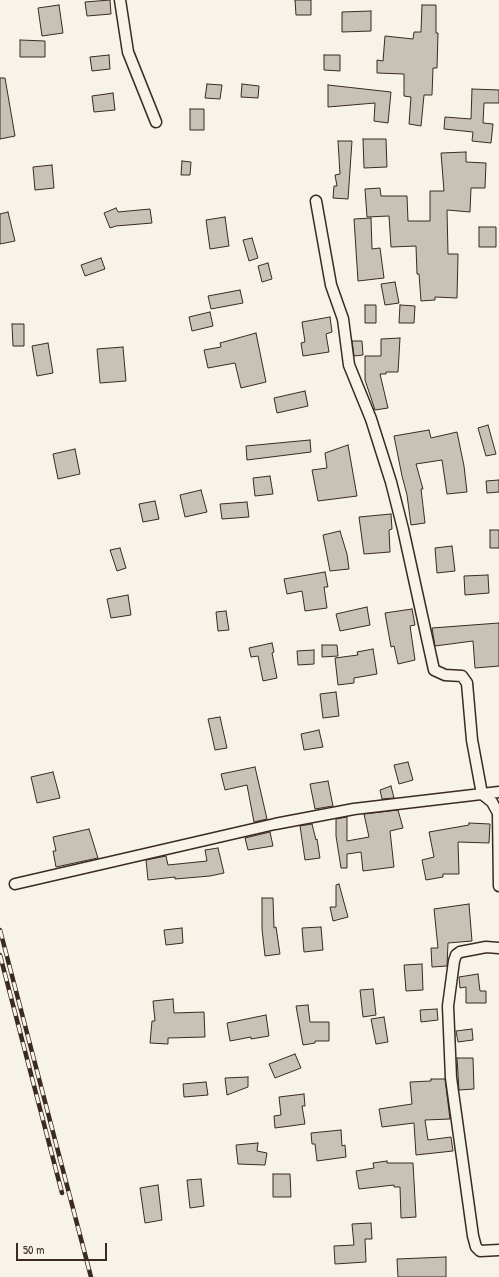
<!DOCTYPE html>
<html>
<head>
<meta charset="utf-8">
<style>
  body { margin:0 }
  #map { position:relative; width:499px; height:1277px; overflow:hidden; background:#f7f3e8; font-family:"Patrick Hand",sans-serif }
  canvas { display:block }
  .scale { position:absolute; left:16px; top:1243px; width:91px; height:18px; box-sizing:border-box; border:2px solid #3b2a1e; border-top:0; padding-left:5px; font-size:12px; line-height:14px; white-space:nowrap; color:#3b2a1e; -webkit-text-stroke:3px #f7f3e8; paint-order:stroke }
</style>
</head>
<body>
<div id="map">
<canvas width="499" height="1277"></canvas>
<div class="scale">50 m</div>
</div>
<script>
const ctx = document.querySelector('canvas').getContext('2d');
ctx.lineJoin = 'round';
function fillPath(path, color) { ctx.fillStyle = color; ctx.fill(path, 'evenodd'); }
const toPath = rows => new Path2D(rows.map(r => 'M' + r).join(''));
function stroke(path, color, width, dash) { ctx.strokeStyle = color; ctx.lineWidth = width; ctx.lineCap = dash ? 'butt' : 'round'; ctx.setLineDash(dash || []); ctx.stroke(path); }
const building = toPath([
  [110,0,111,14,87,16,85,2,110,0],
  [295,0,311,0,311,15,296,15,295,0],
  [59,5,63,33,42,36,38,8,59,5],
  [422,5,436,5,436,33,438,33,437,68,433,68,432,95,424,95,421,126,409,124,411,97,404,96,404,74,377,73,377,60,383,61,385,36,413,39,414,32,421,32,422,5],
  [371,11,371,31,342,32,342,12,371,11],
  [20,40,45,41,45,57,20,57,20,40],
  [109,55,110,69,92,71,90,57,109,55],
  [324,55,340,55,340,71,324,70,324,55],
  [0,78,5,78,15,136,0,139,0,78],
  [207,84,222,85,220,99,205,98,207,84],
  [242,84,259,86,258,98,241,97,242,84],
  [328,85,391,92,388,123,374,121,375,103,328,107,328,85],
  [472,89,499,90,499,103,484,103,483,123,493,124,491,143,472,141,473,132,444,129,445,117,471,119,472,89],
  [113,93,115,110,94,112,92,96,113,93],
  [190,109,204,109,204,130,190,130,190,109],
  [363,139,386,139,387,167,364,168,363,139],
  [338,141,352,141,348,199,333,198,334,186,337,186,335,175,340,174,338,141],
  [466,152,466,162,486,163,485,188,471,188,470,212,447,210,448,254,458,254,457,298,435,297,435,300,421,301,419,274,417,274,416,246,391,247,389,216,367,217,365,189,380,188,381,196,407,196,408,221,430,221,430,191,444,191,441,153,466,152],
  [182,161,191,162,190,175,181,175,182,161],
  [52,165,54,188,35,190,33,167,52,165],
  [116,208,118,212,150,209,152,223,116,226,110,228,104,213,116,208],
  [8,212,15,241,0,244,0,214,8,212],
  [225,217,229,246,210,249,206,220,225,217],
  [371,218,372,249,380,248,384,278,358,281,354,219,371,218],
  [479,227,496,227,496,247,479,247,479,227],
  [252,238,258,258,249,261,243,240,252,238],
  [101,258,105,269,85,276,81,265,101,258],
  [268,263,272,279,262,282,258,266,268,263],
  [395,282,399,303,385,305,381,284,395,282],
  [240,290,243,303,211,309,208,296,240,290],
  [365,305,376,305,376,323,365,323,365,305],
  [400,305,415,306,414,323,399,323,400,305],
  [210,312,213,326,192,331,189,317,210,312],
  [330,317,332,332,326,334,329,352,303,356,301,343,305,342,302,322,330,317],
  [12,324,24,324,24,346,13,346,12,324],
  [256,333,266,382,241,388,235,363,208,368,204,350,221,347,220,343,256,333],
  [400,338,398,372,386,372,386,374,380,374,388,408,375,410,365,380,365,356,381,356,381,339,400,338],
  [352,341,362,341,363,355,354,356,352,341],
  [48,343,53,373,37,376,32,346,48,343],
  [123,347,126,381,100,383,97,349,123,347],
  [305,391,308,406,277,413,274,398,305,391],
  [488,425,496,454,486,456,478,428,488,425],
  [429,430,431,438,457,432,464,466,467,492,447,494,442,460,416,464,423,489,421,489,425,523,411,525,407,495,402,476,394,436,429,430],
  [310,440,311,452,247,460,246,446,310,440],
  [348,445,357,496,318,501,312,470,327,468,325,453,348,445],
  [75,449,80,474,58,479,53,454,75,449],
  [270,476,273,494,255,496,253,478,270,476],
  [499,480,499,492,487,493,486,481,499,480],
  [201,490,207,512,185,517,180,495,201,490],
  [155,501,159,519,143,522,139,504,155,501],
  [247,502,249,517,222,519,220,504,247,502],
  [391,514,392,529,389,530,390,552,364,554,359,517,391,514],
  [490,530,499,530,499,548,490,548,490,530],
  [340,531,347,554,349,569,330,571,323,535,340,531],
  [452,546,455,571,437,573,435,548,452,546],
  [120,548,126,568,117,571,110,550,120,548],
  [325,572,328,587,324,587,327,608,305,611,302,591,287,594,284,579,325,572],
  [488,575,489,593,465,595,464,576,488,575],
  [128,595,131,615,111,618,107,599,128,595],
  [367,607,370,625,340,631,336,614,367,607],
  [412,609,415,625,410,626,415,660,398,664,394,646,391,647,385,613,412,609],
  [226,611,229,630,218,631,216,612,226,611],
  [499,623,499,666,475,668,473,641,435,646,432,628,499,623],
  [272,643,274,652,272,653,277,678,263,681,258,656,251,657,249,648,272,643],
  [322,645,337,645,338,656,322,657,322,645],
  [373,649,377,674,354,678,354,683,338,685,335,658,358,655,357,652,373,649],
  [314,650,314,664,298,665,297,651,314,650],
  [336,692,339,716,323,718,320,694,336,692],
  [220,717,227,748,215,750,208,719,220,717],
  [319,730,323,747,304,750,301,734,319,730],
  [408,762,413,780,399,784,394,765,408,762],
  [255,767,267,819,254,822,247,785,225,790,221,774,255,767],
  [53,772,60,798,37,803,31,777,53,772],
  [328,781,333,806,315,809,310,784,328,781],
  [391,786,394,798,382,799,380,790,391,786],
  [398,810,403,828,390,831,394,867,363,871,361,852,347,854,347,868,341,868,336,836,336,819,347,817,347,841,369,837,364,814,398,810],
  [469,823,490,824,489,843,458,842,459,874,443,874,443,877,426,880,422,860,434,857,429,832,469,825,469,823],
  [312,824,316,840,317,839,320,858,305,860,300,826,312,824],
  [89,829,98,858,56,867,53,851,56,851,53,837,89,829],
  [270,832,273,846,248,850,245,838,270,832],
  [218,848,224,873,210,876,175,879,175,877,148,880,146,860,166,856,168,865,207,861,205,850,218,848],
  [339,884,348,917,333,921,330,907,336,907,336,885,339,884],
  [262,898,273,898,274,928,276,927,280,954,265,956,262,929,262,898],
  [469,904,472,941,448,943,447,966,432,967,431,948,438,948,434,909,469,904],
  [321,927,323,950,304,952,302,928,321,927],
  [182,928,183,943,166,945,164,930,182,928],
  [422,964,423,990,406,991,404,965,422,964],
  [478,974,480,991,486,991,486,1003,466,1003,466,987,460,988,459,977,478,974],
  [373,989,376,1015,363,1017,360,990,373,989],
  [173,999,174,1013,204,1012,205,1037,168,1038,168,1044,150,1043,152,1021,155,1021,153,1001,173,999],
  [308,1005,310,1022,329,1022,329,1041,315,1041,315,1043,303,1045,296,1006,308,1005],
  [437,1009,438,1020,421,1022,420,1010,437,1009],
  [266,1015,269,1036,251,1039,251,1037,230,1041,227,1023,266,1015],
  [384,1017,388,1042,376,1044,371,1019,384,1017],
  [472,1029,473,1040,458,1042,456,1031,472,1029],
  [295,1054,301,1068,275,1078,269,1064,295,1054],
  [457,1058,473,1058,474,1089,459,1090,457,1058],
  [248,1077,248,1087,227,1095,225,1078,248,1077],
  [431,1079,445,1079,450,1119,425,1120,428,1140,451,1137,453,1151,416,1155,414,1123,382,1127,379,1109,412,1104,410,1082,431,1081,431,1079],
  [206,1082,208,1095,184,1097,183,1084,206,1082],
  [304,1094,305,1106,302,1106,305,1124,275,1128,274,1116,281,1115,279,1097,304,1094],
  [341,1130,342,1146,345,1145,346,1157,317,1161,315,1144,312,1144,311,1133,341,1130],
  [258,1143,257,1151,267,1153,265,1165,238,1164,236,1145,258,1143],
  [387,1161,387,1163,413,1163,416,1217,401,1218,400,1187,394,1187,394,1185,359,1189,356,1171,374,1168,373,1163,387,1161],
  [273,1174,290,1174,291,1197,273,1197,273,1174],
  [201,1179,204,1206,190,1208,187,1180,201,1179],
  [158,1185,162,1220,145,1223,140,1188,158,1185],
  [371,1223,372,1239,365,1239,366,1262,335,1264,334,1246,354,1245,352,1224,371,1223],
  [446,1257,446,1277,398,1277,397,1259,446,1257]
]);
fillPath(building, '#c8c1b6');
stroke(building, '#3b2a1e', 1);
const minor = toPath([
  [120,0,128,52,156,122],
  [316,201,331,285,343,319,349,365,371,419,391,482,403,529,434,670,445,675,462,676,467,683,472,740,482,794,492,802,498,813,499,886],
  [15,884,275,824,354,809,499,792],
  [499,948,486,947,460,952,456,955,454,961,448,1006,451,1078,473,1236,476,1247,480,1251,499,1250]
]);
stroke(minor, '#3b2a1e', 13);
stroke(minor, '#f7f3e8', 10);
const rail = toPath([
  [0,930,91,1277],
  [0,955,62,1193]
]);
stroke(rail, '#3b2a1e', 4.5);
stroke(rail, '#f7f3e8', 3, [9]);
</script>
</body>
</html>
